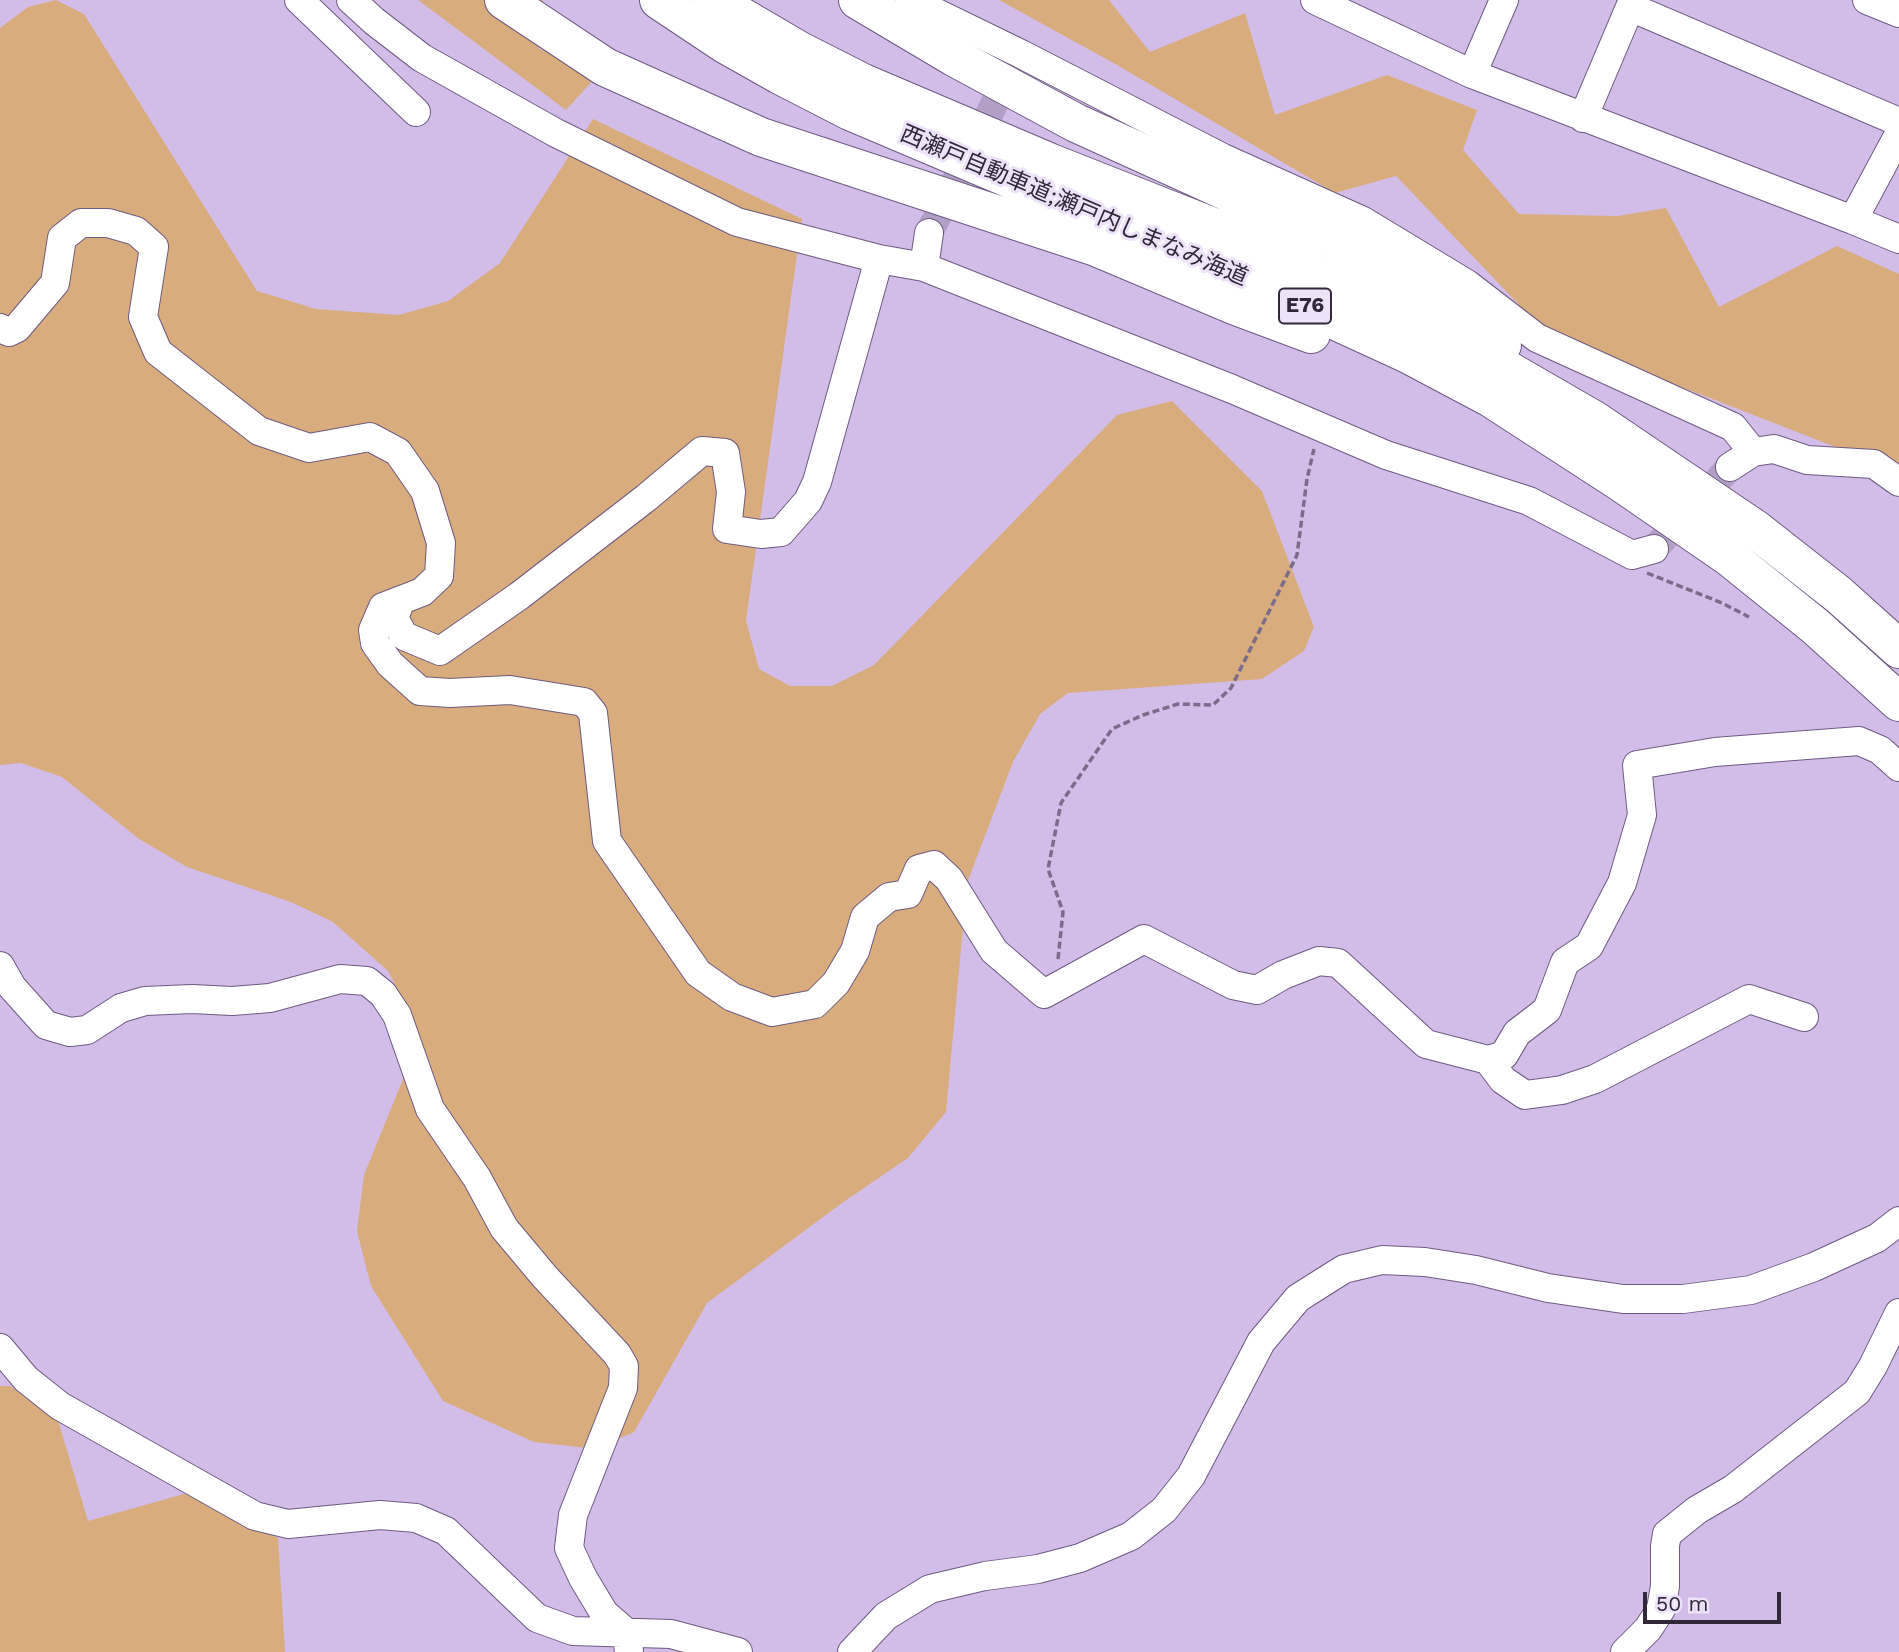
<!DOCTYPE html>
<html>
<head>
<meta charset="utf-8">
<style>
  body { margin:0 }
  #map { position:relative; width:1899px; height:1652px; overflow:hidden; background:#d2bde9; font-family:"Work Sans",sans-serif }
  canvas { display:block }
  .scale { position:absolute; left:1643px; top:1592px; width:138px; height:32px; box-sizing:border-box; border:4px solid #302839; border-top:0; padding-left:9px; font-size:21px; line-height:24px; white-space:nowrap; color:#302839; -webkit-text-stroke:5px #ede3f9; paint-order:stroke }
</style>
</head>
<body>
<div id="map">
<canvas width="1899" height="1652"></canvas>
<div class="scale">50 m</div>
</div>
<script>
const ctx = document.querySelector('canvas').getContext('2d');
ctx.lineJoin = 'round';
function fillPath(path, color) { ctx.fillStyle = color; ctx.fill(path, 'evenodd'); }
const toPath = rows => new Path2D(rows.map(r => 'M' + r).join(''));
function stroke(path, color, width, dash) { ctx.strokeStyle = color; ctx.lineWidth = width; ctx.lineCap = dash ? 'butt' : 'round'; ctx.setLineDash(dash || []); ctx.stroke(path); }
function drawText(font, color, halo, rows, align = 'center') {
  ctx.font = font + ' "Work Sans","Noto Sans JP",sans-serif'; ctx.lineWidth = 6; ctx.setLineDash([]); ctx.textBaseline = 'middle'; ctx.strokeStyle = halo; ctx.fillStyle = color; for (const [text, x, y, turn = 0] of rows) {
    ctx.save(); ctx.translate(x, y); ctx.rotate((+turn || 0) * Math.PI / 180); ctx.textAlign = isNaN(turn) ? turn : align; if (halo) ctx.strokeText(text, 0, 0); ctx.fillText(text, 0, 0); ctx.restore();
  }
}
fillPath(toPath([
  [56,0,84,14,257,291,316,309,399,315,448,301,500,263,593,119,802,219,746,620,759,669,790,686,832,686,874,665,1117,415,1172,401,1262,491,1314,627,1304,651,1262,679,1068,693,1040,714,1013,762,967,883,946,1112,908,1158,842,1203,707,1303,634,1432,596,1449,534,1442,443,1401,371,1286,357,1231,364,1175,416,1047,412,1016,388,971,333,922,291,902,187,867,139,839,62,777,21,763,0,765,0,28,28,7],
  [418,0,543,0,539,49,605,67,566,110],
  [999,0,1109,0,1150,52,1245,13,1275,115,1387,75,1477,110,1463,150,1519,214,1618,216,1666,208,1719,307,1837,246,1899,274,1899,477,1874,462,1548,335,1396,176,1335,193,1117,65],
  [0,1386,10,1386,58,1420,88,1521,191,1492,278,1538,285,1652,0,1652]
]), '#d9ac7e');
stroke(toPath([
  [929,233,1013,67],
  [1654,549,1730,467]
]), '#b29fc6', 28, [28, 14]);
const minor = toPath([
  [299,0,416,112],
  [351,0,374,21,422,58,556,133,737,222,879,259,924,267,1232,389,1386,455,1529,501,1632,555,1654,549],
  [910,0,1021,54,1223,158,1363,221,1467,284,1537,338,1733,427,1753,452],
  [1315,0,1472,74,1853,220,1899,239],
  [1867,0,1899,13],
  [1630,7,1899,122],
  [1472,74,1504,0],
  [1583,118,1633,0],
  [1853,220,1899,134],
  [924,267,929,233],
  [0,328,9,332,17,328,55,283,62,238,81,223,108,223,136,231,154,247,143,317,158,352,259,431,309,448,370,437,398,452,425,491,441,543,439,576,422,592,383,607,373,630,375,643,390,664,420,691,450,693,510,690,584,702,593,713,607,841,698,973,732,997,772,1012,815,1004,836,983,855,951,865,917,889,897,908,894,919,869,934,865,949,879,994,951,1044,994,1144,939,1233,985,1257,990,1283,975,1319,961,1338,963,1426,1044,1488,1060,1503,1080,1525,1095,1562,1090,1595,1079,1749,999,1804,1017],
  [1730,467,1753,452,1774,449,1807,460,1874,464,1899,482],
  [401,600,394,618,404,636,440,651,519,596,646,498,702,451,725,453,731,492,727,529,761,534,781,532,808,501,817,482,879,259],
  [0,966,12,987,46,1025,70,1032,87,1030,121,1008,145,1001,192,999,232,1001,270,998,340,979,367,981,383,994,397,1015,430,1109,477,1178,504,1228,545,1277,617,1354,624,1366,623,1388,573,1515,569,1548,583,1578,604,1613,627,1633,629,1652],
  [1488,1060,1504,1055,1517,1033,1547,1010,1565,962,1589,946,1622,883,1642,815,1637,765,1715,752,1859,741,1880,750,1899,767],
  [0,1348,26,1379,60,1406,255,1516,288,1524,380,1515,416,1518,446,1531,537,1618,573,1631,671,1634,738,1652],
  [852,1652,886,1616,930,1589,985,1576,1038,1569,1080,1558,1131,1536,1164,1510,1191,1476,1261,1342,1298,1298,1344,1269,1382,1260,1425,1262,1476,1270,1548,1288,1623,1299,1683,1299,1751,1290,1814,1267,1877,1238,1899,1221],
  [1625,1652,1648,1629,1661,1609,1665,1586,1665,1546,1667,1534,1697,1510,1733,1489,1857,1392,1873,1366,1899,1313]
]);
const highway = toPath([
  [504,0,605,67,761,137,1096,247,1236,306,1311,334],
  [659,0,725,44,780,75,850,111,1223,269,1408,354,1491,398,1622,483,1728,556,1815,626,1899,702],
  [713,0,798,50,863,83,1051,163,1236,236,1423,324,1504,368,1594,420,1755,529,1839,595,1899,649],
  [858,0,954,57,1076,123,1334,240,1470,319,1502,345]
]);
stroke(minor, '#6d5a81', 30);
stroke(highway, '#6d5a81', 40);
stroke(toPath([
  [1647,573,1722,603,1749,617],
  [1058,959,1063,912,1048,869,1061,803,1112,729,1143,715,1178,704,1213,705,1231,688,1297,555,1307,479,1314,449]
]), '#7a6c8a', 3.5, [7, 3.5]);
stroke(minor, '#fff', 28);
stroke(highway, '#fff', 38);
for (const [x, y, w] of [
  [1305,306,52]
]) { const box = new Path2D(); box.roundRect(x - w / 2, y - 17.5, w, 35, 5); ctx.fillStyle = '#ede3f9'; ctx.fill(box); stroke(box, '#302839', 2); }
drawText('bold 21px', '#302839', null, [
  ["E76",1305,306]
]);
drawText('23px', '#302839', '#ede3f9', [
  ["西瀬戸自動車道;瀬戸内しまなみ海道",1074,206,23]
]);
</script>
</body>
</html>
